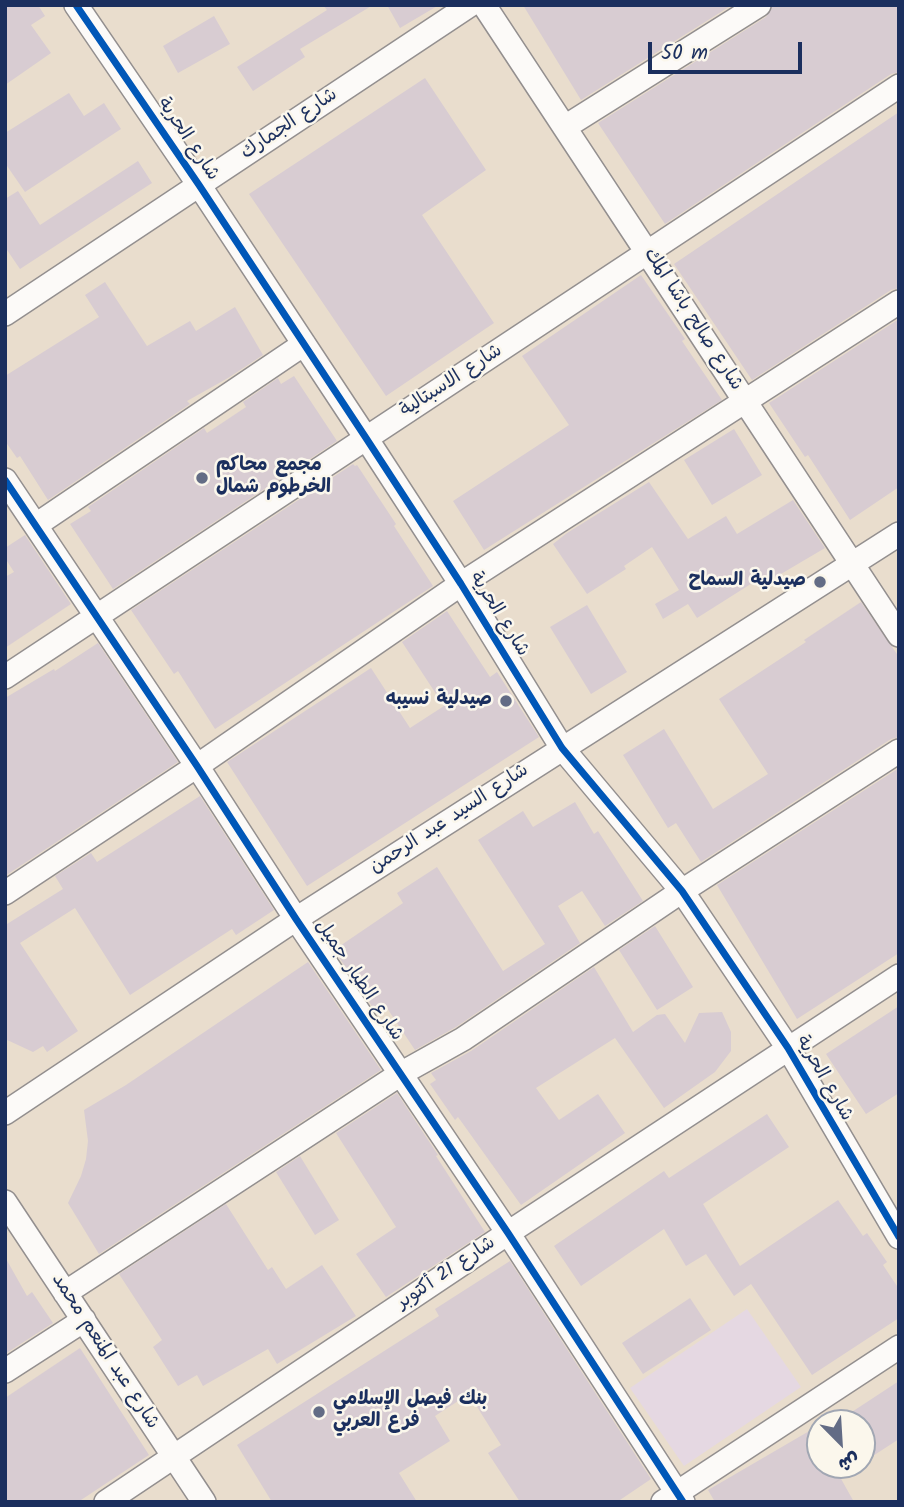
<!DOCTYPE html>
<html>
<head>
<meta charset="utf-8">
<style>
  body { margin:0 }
  #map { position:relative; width:904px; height:1507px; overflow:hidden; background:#e9ddcd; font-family:Kalam,"Playpen Sans Arabic",sans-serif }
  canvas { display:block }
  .frame { position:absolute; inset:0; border:7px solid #1b2f5e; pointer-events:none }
  .north { position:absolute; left:806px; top:1409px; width:70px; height:70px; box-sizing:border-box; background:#fbf7ec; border:2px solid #a1a7b3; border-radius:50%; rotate:156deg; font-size:19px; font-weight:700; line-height:28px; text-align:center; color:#1b2f5e }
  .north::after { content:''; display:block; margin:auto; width:24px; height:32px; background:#636c85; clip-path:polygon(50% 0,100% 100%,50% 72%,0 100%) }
  .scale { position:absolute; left:648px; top:42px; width:154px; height:32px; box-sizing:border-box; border:4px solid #1b2f5e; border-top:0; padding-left:9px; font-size:21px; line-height:24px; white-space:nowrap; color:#1b2f5e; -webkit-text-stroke:5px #fbf7ec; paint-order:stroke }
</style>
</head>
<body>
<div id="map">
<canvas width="904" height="1507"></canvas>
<div class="frame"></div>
<div class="north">ش</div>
<div class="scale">50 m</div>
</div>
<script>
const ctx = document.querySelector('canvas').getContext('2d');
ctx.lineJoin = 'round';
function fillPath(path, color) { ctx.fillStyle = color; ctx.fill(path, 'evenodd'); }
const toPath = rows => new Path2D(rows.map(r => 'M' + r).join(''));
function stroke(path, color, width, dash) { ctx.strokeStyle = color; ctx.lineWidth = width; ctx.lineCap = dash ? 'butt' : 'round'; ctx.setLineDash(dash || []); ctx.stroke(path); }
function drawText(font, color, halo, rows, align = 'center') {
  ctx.font = font + ' Kalam,"Playpen Sans Arabic",sans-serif'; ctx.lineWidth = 5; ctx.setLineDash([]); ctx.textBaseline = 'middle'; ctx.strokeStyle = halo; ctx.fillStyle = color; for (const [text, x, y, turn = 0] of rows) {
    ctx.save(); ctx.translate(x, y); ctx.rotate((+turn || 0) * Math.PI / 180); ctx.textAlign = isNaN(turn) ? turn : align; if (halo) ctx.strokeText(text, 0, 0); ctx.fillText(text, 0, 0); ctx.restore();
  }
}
fillPath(toPath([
  [747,1309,801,1387,684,1466,630,1388]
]), '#e5d8e2');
fillPath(toPath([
  [5,5,38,5,45,16,31,25,51,53,5,85],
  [323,5,373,5,300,49,305,57,253,91,237,67,327,10],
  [387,5,439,5,400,28],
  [523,5,732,5,581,100],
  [773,5,899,5,899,72,891,74,665,224,598,123,766,17],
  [214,16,230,44,178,73,163,46],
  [425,78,486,170,422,215,494,323,386,396,249,194],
  [69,93,84,116,104,103,121,129,25,192,5,163,5,133],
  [899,112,899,288,891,290,752,380,674,264],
  [138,161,152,183,20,269,5,247,5,199,18,191,40,225],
  [641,275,685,339,682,341,722,400,484,550,453,501,569,425,522,356],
  [105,282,147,346,190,321,196,331,235,307,263,355,228,378,187,401,190,404,48,500,20,456,17,458,5,441,5,376,99,317,85,295],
  [899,319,899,487,850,520,808,455,805,457,769,403],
  [294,376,337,441,113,589,70,524,91,511,88,507,204,428,207,433,246,407,243,402,278,378,281,384],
  [734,429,762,475,712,505,684,460],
  [353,464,355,466,357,465,396,524,394,526,433,586,215,729,178,671,174,674,131,610],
  [649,482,688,539,726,516,737,534,793,500,825,548,769,581,765,575,697,618,688,604,663,619,655,604,679,590,652,547,624,566,626,569,587,594,553,544,567,533],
  [25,535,71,604,5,648,5,577,14,572,5,558,5,548],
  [861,602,899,657,899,737,891,739,701,862,676,823,668,828,623,755,664,729,713,809,768,774,719,699,806,642,804,640],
  [587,605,627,672,591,694,550,627],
  [447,611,490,677,497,672,539,737,307,886,227,762,371,668,410,728,444,706,402,642],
  [98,643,178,762,5,876,5,698,54,669,55,671],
  [899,768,899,953,797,1019,717,885],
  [200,796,274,910,236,935,232,929,130,995,75,908,20,943,78,1031,47,1052,43,1046,33,1052,5,1039,5,921,7,924,63,889,55,876,91,853,97,862],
  [575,802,594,834,598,831,643,901,605,926,582,891,558,906,580,943,456,1027,415,1050,387,1008,378,1015,334,950,403,903,397,893,437,867,503,971,545,944,478,840,523,811,533,827],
  [655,926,693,987,657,1010,619,950],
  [308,962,381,1070,99,1254,68,1203,81,1176,86,1159,88,1141,84,1110,126,1085],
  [594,967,633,1032,657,1015,665,1014,685,1043,699,1013,722,1012,731,1032,731,1051,715,1072,664,1108,615,1038,536,1088,559,1120,598,1094,625,1133,521,1205,458,1117,455,1120,430,1084,436,1080,431,1073,471,1051],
  [899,1006,899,1093,866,1114,826,1054],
  [397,1093,438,1155,436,1156,485,1232,386,1297,356,1254,396,1227,336,1133],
  [767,1114,789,1147,703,1204,740,1266,838,1200,863,1236,867,1233,887,1262,883,1265,899,1289,899,1318,812,1375,751,1284,734,1296,706,1254,686,1266,664,1229,581,1286,554,1246,664,1171,669,1178],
  [300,1156,339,1220,315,1235,276,1172],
  [226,1204,268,1270,272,1267,286,1289,322,1265,356,1316,277,1364,268,1349,203,1386,197,1375,178,1386,153,1347,162,1340,119,1274],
  [5,1257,27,1296,32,1292,53,1323,5,1354],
  [510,1261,651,1479,617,1502,520,1502,488,1453,501,1445,469,1394,435,1416,450,1441,399,1473,417,1502,272,1502,237,1445,439,1316,435,1309],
  [690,1298,711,1330,643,1374,622,1343],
  [80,1348,149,1455,78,1502,5,1502,5,1398],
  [899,1381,899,1439,862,1463,862,1423,835,1423],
  [811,1430,820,1444,820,1465,859,1465,840,1477,854,1502,715,1502,708,1490]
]), '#d8ccd2');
const minor = toPath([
  [76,5,199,185,366,438,461,584,562,748,682,891,788,1048,899,1237],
  [484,5,899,635],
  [565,127,759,5],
  [5,314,470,5],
  [5,480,197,766,296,919,508,1233,683,1502],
  [36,525,304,344],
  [5,677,899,86],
  [5,893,197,766,461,584,899,302],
  [5,1113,296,919,899,534],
  [5,1202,204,1502],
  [65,1293,402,1073,463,1039,682,891,899,751],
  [5,1371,84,1320],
  [106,1502,508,1233,899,976],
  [663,1502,899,1347]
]);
stroke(minor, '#938f8f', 26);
stroke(minor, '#fcfaf8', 23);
stroke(toPath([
  [76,5,199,185,366,438,461,584,562,748,682,891,788,1048,899,1237],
  [5,480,197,766,296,919,508,1233,683,1502]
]), '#0057b8', 7);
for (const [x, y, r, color] of [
  [202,478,7,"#636c85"],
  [820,582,7,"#636c85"],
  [506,701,7,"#636c85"],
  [319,1412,7,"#636c85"]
]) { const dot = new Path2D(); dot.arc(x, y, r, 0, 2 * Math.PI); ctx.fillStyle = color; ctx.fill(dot); stroke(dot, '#fbf7ec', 2.5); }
drawText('19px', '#1b2f5e', '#fbf7ec', [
  ["شارع الجمارك",290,125,-34],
  ["شارع الحرية",187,140,56],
  ["شارع صالح باشا المك",692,320,57],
  ["شارع الاسبتالية",452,382,-33],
  ["شارع الحرية",498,615,58],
  ["شارع السيد عبد الرحمن",450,820,-33],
  ["شارع الطيار جميل",358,981,56],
  ["شارع الحرية",823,1079,60],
  ["شارع 21 أكتوبر",447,1274,-34],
  ["شارع عبد المنعم محمد",104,1352,57]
]);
drawText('bold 19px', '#1b2f5e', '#fbf7ec', [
  ["مجمع محاكم",216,467],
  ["الخرطوم شمال",216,489],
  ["صيدلية السماح",806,582,"right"],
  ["صيدلية نسيبه",492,701,"right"],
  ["بنك فيصل الإسلامي",333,1401],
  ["فرع العربي",333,1423]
], 'left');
</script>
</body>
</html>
